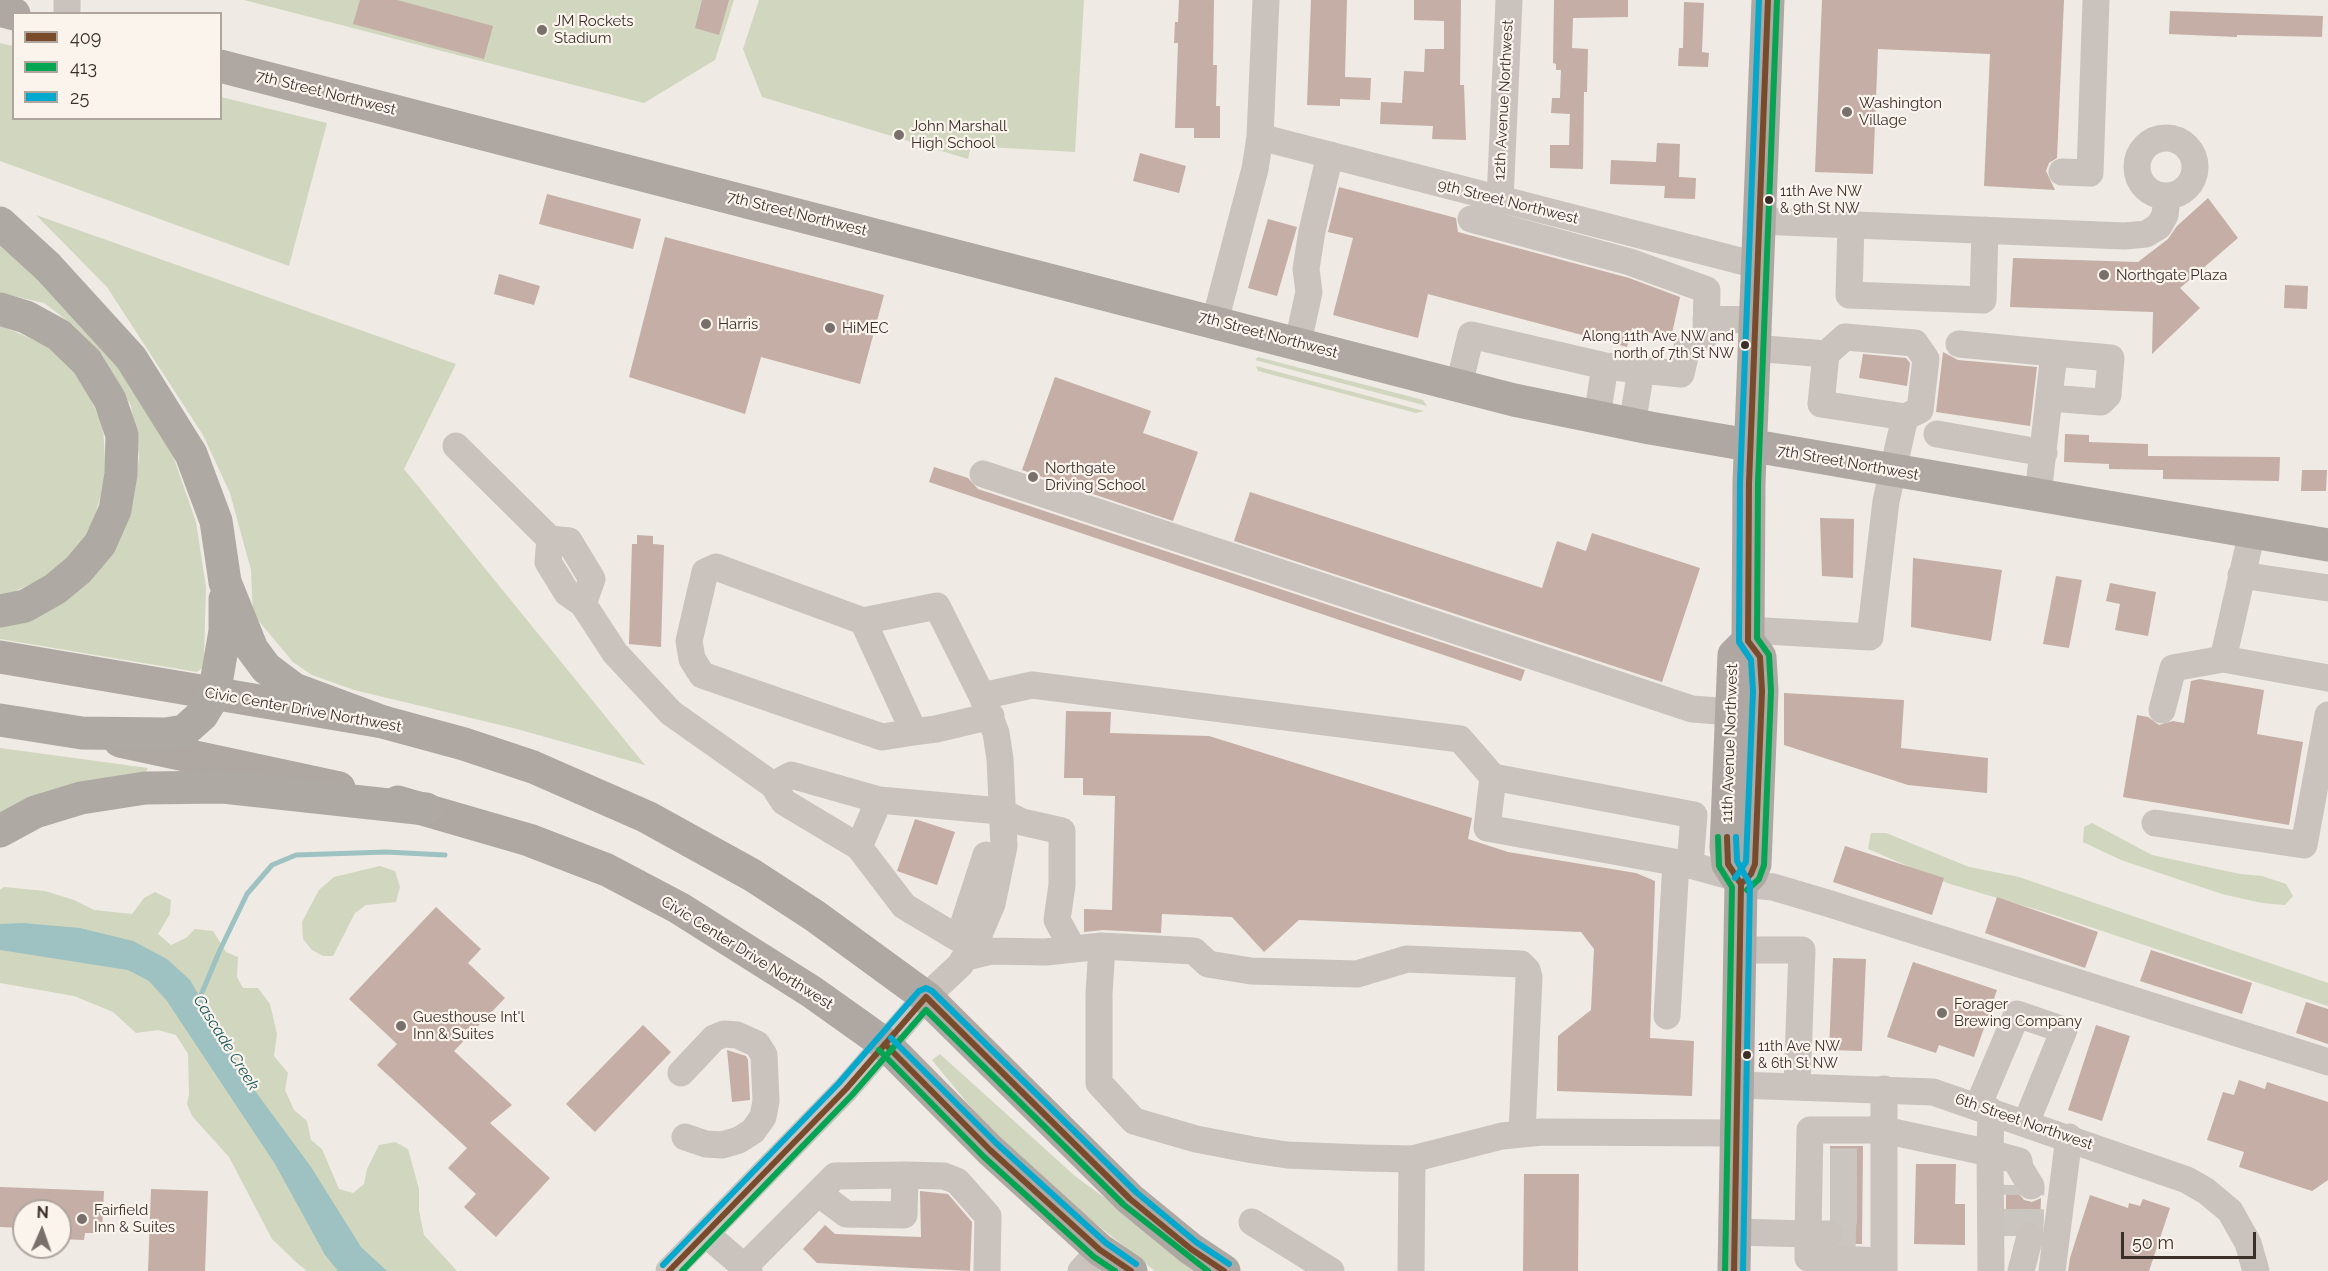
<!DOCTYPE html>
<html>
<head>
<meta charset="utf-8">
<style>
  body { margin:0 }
  #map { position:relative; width:2328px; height:1271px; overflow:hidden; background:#efeae4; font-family:Raleway,sans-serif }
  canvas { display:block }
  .legend { position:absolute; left:12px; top:12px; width:210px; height:108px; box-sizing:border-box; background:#fbf4ed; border:2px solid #aea59f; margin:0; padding:8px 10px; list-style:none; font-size:18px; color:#3b2f2a }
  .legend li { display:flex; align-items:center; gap:12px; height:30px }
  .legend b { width:30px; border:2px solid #aea59f }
  .north { position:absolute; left:12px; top:1199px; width:60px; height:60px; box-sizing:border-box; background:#fbf4ed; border:2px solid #aea59f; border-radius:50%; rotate:2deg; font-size:16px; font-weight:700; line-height:24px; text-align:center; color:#3b2f2a }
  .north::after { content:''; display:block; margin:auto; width:21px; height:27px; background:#7a706b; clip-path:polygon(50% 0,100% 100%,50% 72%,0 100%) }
  .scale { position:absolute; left:2121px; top:1232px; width:135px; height:27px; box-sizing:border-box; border:3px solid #3b2f2a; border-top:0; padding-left:8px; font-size:18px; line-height:21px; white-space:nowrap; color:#3b2f2a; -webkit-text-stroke:4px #fbf4ed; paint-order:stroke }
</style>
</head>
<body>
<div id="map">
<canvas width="2328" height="1271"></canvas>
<ul class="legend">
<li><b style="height:8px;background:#7a4b2a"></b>409</li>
<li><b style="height:8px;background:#00a651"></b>413</li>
<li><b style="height:8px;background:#00a9ce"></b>25</li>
</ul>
<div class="north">N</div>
<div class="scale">50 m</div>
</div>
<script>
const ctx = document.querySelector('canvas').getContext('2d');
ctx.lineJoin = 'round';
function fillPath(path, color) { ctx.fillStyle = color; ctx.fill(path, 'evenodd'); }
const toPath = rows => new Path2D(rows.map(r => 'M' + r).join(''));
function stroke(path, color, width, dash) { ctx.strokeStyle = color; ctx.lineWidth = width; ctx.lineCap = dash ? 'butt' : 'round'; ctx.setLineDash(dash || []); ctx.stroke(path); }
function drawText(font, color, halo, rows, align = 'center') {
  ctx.font = font + ' Raleway,sans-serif'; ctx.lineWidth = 4.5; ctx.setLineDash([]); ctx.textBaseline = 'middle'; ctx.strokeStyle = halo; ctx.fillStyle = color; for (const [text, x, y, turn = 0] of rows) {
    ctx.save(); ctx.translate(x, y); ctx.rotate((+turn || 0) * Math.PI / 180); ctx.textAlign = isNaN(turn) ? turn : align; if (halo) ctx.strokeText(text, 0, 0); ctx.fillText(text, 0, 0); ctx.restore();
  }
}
fillPath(toPath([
  [244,0,734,0,715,60,644,103],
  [759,0,1084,0,1075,152,971,146,968,159,762,97,743,49],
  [0,43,13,46,14,118,220,118,221,97,327,123,289,266,0,161],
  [36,215,456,364,404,469,645,765,517,729,354,690,312,675,293,662,253,614,251,570,230,493,203,435,107,287],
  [0,243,101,339,169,444,196,522,206,587,204,657,202,668,197,672,0,639,0,623,133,503,139,457,131,406,102,354,72,324,44,303,0,293],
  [0,325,47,346,81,377,103,427,106,477,89,536,57,572,0,598],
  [1258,357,1423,400,1427,406,1255,360],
  [1256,366,1424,411,1416,413,1258,371],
  [0,748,148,768,143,776,0,819],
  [2092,823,2152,855,2240,874,2262,876,2286,884,2293,896,2285,905,2262,903,2222,894,2121,860,2083,842,2084,827],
  [1871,833,1886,833,1969,867,2019,877,2328,983,2328,1006,2045,912,1950,884,1868,849],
  [380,866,395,871,400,887,396,902,366,905,355,913,333,956,323,956,312,950,303,939,302,922,319,890,334,877],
  [4,887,45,891,74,900,94,910,132,914,144,898,155,892,171,900,170,914,158,934,171,945,186,938,195,929,213,931,226,952,238,957,237,977,243,988,258,988,270,1004,277,1034,274,1056,288,1073,285,1090,294,1110,307,1121,311,1140,322,1149,339,1189,353,1193,364,1184,367,1169,379,1145,395,1142,408,1149,419,1189,419,1210,424,1235,457,1271,307,1271,297,1263,272,1239,229,1157,192,1116,187,1104,189,1094,188,1054,176,1035,158,1030,136,1033,113,1012,74,996,0,983,0,890],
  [940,1054,1075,1176,1205,1271,1155,1271,1075,1207,997,1139,932,1060]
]), '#d1d6be');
fillPath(toPath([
  [23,923,80,928,133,941,167,959,190,980,250,1084,311,1167,361,1247,387,1271,338,1271,325,1255,275,1164,167,1001,149,981,128,970,0,950,0,924]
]), '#9ec2c2');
stroke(toPath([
  [198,1002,220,950,247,894,272,865,296,855,386,852,445,855]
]), '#9ec2c2', 5);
fillPath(toPath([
  [360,0,397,0,493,26,484,59,353,24],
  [702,0,729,0,719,35,695,28],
  [1179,0,1214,0,1213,65,1217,65,1216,106,1220,106,1220,138,1194,138,1194,128,1175,128,1178,43,1174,43,1175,22,1178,22],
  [1311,0,1347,0,1345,77,1371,78,1370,100,1340,99,1340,106,1307,105],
  [1414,0,1461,0,1460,85,1464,85,1466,140,1432,139,1433,126,1380,124,1381,102,1402,103,1404,71,1424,72,1425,49,1444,49,1444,21,1414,20],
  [1554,0,1628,0,1628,17,1573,18,1572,48,1588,49,1587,92,1584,92,1583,169,1550,168,1550,145,1569,145,1570,114,1551,113,1552,98,1560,98,1561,70,1556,70,1556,64,1553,63],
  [1822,0,2064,0,2057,158,2049,163,2046,171,2055,190,1984,186,1990,54,1878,49,1873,174,1815,172],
  [1684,2,1704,3,1702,52,1709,53,1708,67,1678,66,1679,48,1683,48],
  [2170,11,2323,16,2322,37,2237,35,2237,37,2169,34],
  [1657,143,1680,144,1679,177,1696,178,1695,199,1664,198,1665,186,1610,184,1611,160,1656,162],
  [1140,153,1186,166,1179,193,1133,181],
  [1339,187,1456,218,1458,232,1629,278,1680,297,1671,338,1632,328,1627,347,1428,294,1418,338,1333,315,1353,238,1328,232],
  [547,194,641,219,633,249,539,224],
  [2208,198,2238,238,2180,288,2200,308,2152,354,2153,312,2010,307,2013,258,2138,262,2168,239,2177,226],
  [1268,219,1297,227,1277,296,1248,288],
  [665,237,884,295,860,384,761,357,745,414,629,377],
  [499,274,540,286,534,305,494,294],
  [2285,285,2308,286,2307,309,2284,308],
  [1943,352,1958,360,2037,367,2030,426,1936,412],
  [1863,354,1906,358,1910,363,1907,386,1859,378],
  [1055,377,1151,411,1143,433,1198,452,1173,521,1022,470],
  [2065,434,2089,435,2089,442,2148,444,2148,456,2280,457,2279,481,2163,479,2163,470,2109,469,2109,464,2064,462],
  [934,467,968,478,978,489,1525,670,1521,681,929,482],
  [2302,470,2327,470,2326,491,2301,491],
  [1250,492,1542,588,1557,541,1586,551,1592,533,1700,568,1662,682,1234,541],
  [1820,518,1854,519,1853,578,1822,576],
  [637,535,653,536,653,544,664,545,661,647,629,644,632,544,637,544],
  [1913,558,2002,570,1991,641,1911,627],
  [2056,576,2082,580,2069,648,2043,644],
  [2110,583,2156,592,2148,636,2115,630,2120,604,2106,601],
  [2200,679,2264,690,2257,734,2303,742,2289,825,2123,797,2137,715,2148,717,2159,725,2173,721,2184,723,2191,681],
  [1784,693,1904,700,1901,748,1988,758,1987,793,1908,785,1784,745],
  [1066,711,1111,712,1110,733,1209,736,1472,818,1468,839,1508,852,1636,873,1655,881,1650,1038,1694,1041,1692,1096,1557,1091,1558,1036,1591,1010,1594,949,1581,932,1299,920,1264,952,1232,917,1162,914,1161,933,1103,930,1084,932,1084,909,1112,910,1115,796,1083,795,1083,778,1064,778],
  [915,819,955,832,937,885,897,871],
  [1845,846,1944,878,1932,915,1833,882],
  [1997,897,2098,932,2085,968,1985,933],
  [436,907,481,949,468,963,505,998,454,1051,512,1105,490,1123,550,1178,496,1237,464,1207,476,1194,448,1168,467,1148,377,1065,397,1044,349,999],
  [2151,950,2252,983,2242,1014,2140,981],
  [1833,958,1866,959,1862,1051,1829,1050],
  [1913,962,1997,990,1974,1057,1939,1045,1936,1053,1887,1037],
  [2306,1002,2328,1009,2328,1044,2296,1033],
  [643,1025,671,1052,595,1132,566,1104],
  [2096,1025,2130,1036,2102,1121,2068,1110],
  [727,1050,746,1056,748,1060,750,1100,732,1102],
  [2239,1080,2265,1089,2267,1082,2328,1102,2328,1180,2312,1191,2239,1167,2244,1152,2207,1140,2223,1092,2234,1095],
  [1830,1146,1863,1146,1862,1244,1841,1244,1845,1235,1843,1227,1837,1221,1830,1218],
  [1916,1164,1956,1164,1955,1204,1965,1204,1965,1245,1914,1244],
  [1524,1174,1579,1174,1578,1271,1523,1271],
  [2006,1185,2012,1185,2024,1200,2032,1202,2041,1198,2040,1224,2025,1221,2018,1225,2014,1236,2006,1236],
  [0,1187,104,1191,102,1233,85,1233,84,1240,60,1239,60,1211,24,1211,24,1228,0,1227],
  [151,1189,208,1191,205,1271,148,1271],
  [920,1191,948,1194,972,1222,970,1271,817,1263,803,1249,825,1225,835,1234,921,1237],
  [2090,1195,2128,1208,2129,1203,2140,1206,2143,1199,2170,1208,2149,1271,2068,1271,2070,1258]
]), '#c4aea5');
stroke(toPath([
  [1830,1162,1862,1162],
  [1830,1188,1862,1188],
  [1830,1211,1862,1211],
  [1829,1234,1862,1235],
  [2011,1236,2012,1185],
  [2030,1236,2031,1186]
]), '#cbc5bf', 27, [27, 14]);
stroke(toPath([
  [67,14,67,0],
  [1260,137,1756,265],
  '2137 167a29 29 0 1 1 58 0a29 29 0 1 1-58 0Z',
  [2062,172,2090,173,2096,0],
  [1500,200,1509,0],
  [1471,219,1630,262,1707,290,1706,335,1687,348,1681,374,1641,370],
  [1758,221,2124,236,2146,234,2159,226,2165,215,2167,196],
  [1851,225,1849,295,1983,300,1985,230],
  [1706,319,1755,320],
  [1215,321,1255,169,1260,137,1266,0],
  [1298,342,1309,292,1306,269,1312,231,1330,155],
  [1959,344,2054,353,2038,495],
  [1826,354,1845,337,1915,343,1926,359,1920,410,1905,417],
  [1459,385,1471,335,1605,366,1641,370,1632,425],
  [2050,398,2101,402,2108,395,2111,358,2054,353],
  [1597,417,1605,366],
  [1937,434,2044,453],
  [456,446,550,539,548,562,567,593,583,604,615,653,671,713,773,785,784,802,859,847,904,906,959,939],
  [983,474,1692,709,1731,712],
  [2252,532,2223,659,2328,678],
  [550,539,569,541,592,579,583,604],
  [2241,575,2328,588],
  [1748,630,1870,637,1886,501,1905,417,1821,404,1826,354,1753,348],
  [982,696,1032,685,1460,739,1493,777],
  [2162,710,2173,668,2223,659],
  [914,732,863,621,716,567,705,572,689,641,692,659,702,675,882,737,914,732,936,729,991,716],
  [773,785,791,775,879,800],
  [2155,823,2304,845,2328,715],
  [859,847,879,800,1000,811,1022,822,1062,831,1062,885,1057,920,1073,949],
  [1690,865,1694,815,1493,777,1487,828,1690,865,1737,878],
  [1741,884,1773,887,1827,903,2328,1062],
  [959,938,986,855],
  [1102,946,1099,994,1099,1083,1134,1121,1196,1139,1253,1150,1287,1155,1363,1158,1412,1159,1502,1136,1542,1132,1737,1133],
  [1740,950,1802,950,1797,1086],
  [966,957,991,951,1046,952,1102,946,1194,951,1208,964,1251,971,1357,974,1407,959,1521,964,1527,970,1529,977,1522,1133],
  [1667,1016,1676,863],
  [681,1073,714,1038,724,1034,737,1035,757,1044,764,1055,766,1101,763,1117,753,1131,739,1140,722,1145,706,1144,685,1137],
  [1738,1085,1933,1092,2187,1180,2206,1191,2230,1211,2248,1243,2256,1271],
  [1978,1106,2017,1014,2064,1030,2026,1123],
  [1991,1111,1990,1153,2019,1161,2020,1168,2031,1186],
  [818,1193,846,1214,904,1215,905,1175],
  [1252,1222,1331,1271],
  [1735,1232,1808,1234,1808,1258,1884,1261],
  [706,1234,749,1271],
  [1829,1234,1808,1234,1810,1130,1884,1130,1990,1153,1991,1271],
  [744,1267,835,1176,905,1175,944,1176,957,1181,988,1216,987,1271],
  [669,1271,846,1089,926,997,960,965,977,939,992,904,1004,846,1000,759,996,733,982,696,937,606,863,621],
  [1081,1271,1100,1250],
  [1411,1271,1412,1159],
  [1884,1271,1884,1089],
  [2021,1271,2030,1236],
  [2052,1271,2069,1137]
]), '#c9c2bd', 27);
stroke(toPath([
  [0,10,14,14],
  [220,66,1514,400,1650,428,2328,545],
  [0,657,383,722,464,744,533,767,647,817,752,875,815,916,926,997,1130,1199,1191,1249,1224,1271],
  [120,741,339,788],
  [398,802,529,840,607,870,679,908,812,992,885,1044,990,1150,1100,1250,1131,1271],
  [1741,884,1751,874,1755,864,1762,691,1760,657,1748,641,1749,483,1768,0],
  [1734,1271,1741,884,1728,864,1726,848,1734,655,1748,641]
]), '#aea7a2', 33);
stroke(toPath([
  [0,223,48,267,131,358,191,454,216,521,225,582,252,649,266,668,294,689,383,722],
  [0,309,26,317,59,335,87,362,110,400,122,435,121,474,115,510,100,544,78,570,55,589,25,606,0,611],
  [0,720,82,733,166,734,184,731,202,715,214,695,225,631,225,599],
  [0,831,35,812,81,798,145,788,223,787,426,809]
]), '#aea9a3', 33);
stroke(toPath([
  [1727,837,1728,864,1741,884,1734,1271],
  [1741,884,1751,874,1755,864,1762,691,1760,657,1748,641,1749,483,1768,0],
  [885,1044,990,1150,1100,1250,1131,1271],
  [669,1271,846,1089,926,997,1130,1199,1191,1249,1224,1271]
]), '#7a4b2a', 6);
stroke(toPath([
  [1718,837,1719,866,1732,887,1725,1271],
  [1747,890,1759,879,1764,865,1771,691,1769,655,1757,638,1758,483,1777,0],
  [879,1050,984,1157,1094,1257,1115,1271],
  [682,1271,852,1095,926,1010,1124,1205,1208,1271]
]), '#00a651', 6);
stroke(toPath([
  [1736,837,1737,861,1750,884,1743,1271],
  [1735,878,1746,862,1753,691,1751,660,1739,642,1740,483,1759,0],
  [891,1038,996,1143,1106,1243,1136,1264],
  [663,1265,839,1083,919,991,926,988,932,991,1136,1192,1196,1242,1229,1264]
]), '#00a9ce', 6);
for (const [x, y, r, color] of [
  [542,30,6,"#7a706b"],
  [1847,112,6,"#7a706b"],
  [899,135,6,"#7a706b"],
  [1769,200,5,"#3b2f2a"],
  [2104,275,6,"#7a706b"],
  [706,324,6,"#7a706b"],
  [830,328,6,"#7a706b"],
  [1745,345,5,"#3b2f2a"],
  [1033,477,6,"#7a706b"],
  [1942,1013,6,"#7a706b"],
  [401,1026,6,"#7a706b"],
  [1747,1055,5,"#3b2f2a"],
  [82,1219,6,"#7a706b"]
]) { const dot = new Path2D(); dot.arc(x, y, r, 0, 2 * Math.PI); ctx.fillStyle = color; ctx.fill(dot); stroke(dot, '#fbf4ed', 2); }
drawText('14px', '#3b2f2a', '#fbf4ed', [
  ["11th Ave NW",1780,192],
  ["& 9th St NW",1780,209],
  ["Along 11th Ave NW and",1734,337,"right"],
  ["north of 7th St NW",1734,354,"right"],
  ["11th Ave NW",1758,1047],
  ["& 6th St NW",1758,1064]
], 'left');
drawText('15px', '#3b2f2a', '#fbf4ed', [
  ["JM Rockets",554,21],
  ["Stadium",554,38],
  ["Washington",1859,103],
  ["Village",1859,120],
  ["John Marshall",911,126],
  ["High School",911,143],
  ["Northgate Plaza",2116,275],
  ["Harris",718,324],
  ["HiMEC",842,328],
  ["Northgate",1045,468],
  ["Driving School",1045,485],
  ["Forager",1954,1004],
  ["Brewing Company",1954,1021],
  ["Guesthouse Int'l",413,1017],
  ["Inn & Suites",413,1034],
  ["Fairfield",94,1210],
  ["Inn & Suites",94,1227]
], 'left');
drawText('15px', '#3b2f2a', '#fbf4ed', [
  ["7th Street Northwest",326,93,14],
  ["12th Avenue Northwest",1504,100,-87],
  ["9th Street Northwest",1508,202,14],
  ["7th Street Northwest",797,214,14],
  ["7th Street Northwest",1268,335,15],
  ["7th Street Northwest",1848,463,10],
  ["Civic Center Drive Northwest",303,710,10],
  ["11th Avenue Northwest",1730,743,-88],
  ["Civic Center Drive Northwest",747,953,32],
  ["6th Street Northwest",2024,1122,19]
]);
drawText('italic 16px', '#1c5b5f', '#fbf4ed', [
  ["Cascade Creek",226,1043,58]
]);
</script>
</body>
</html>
